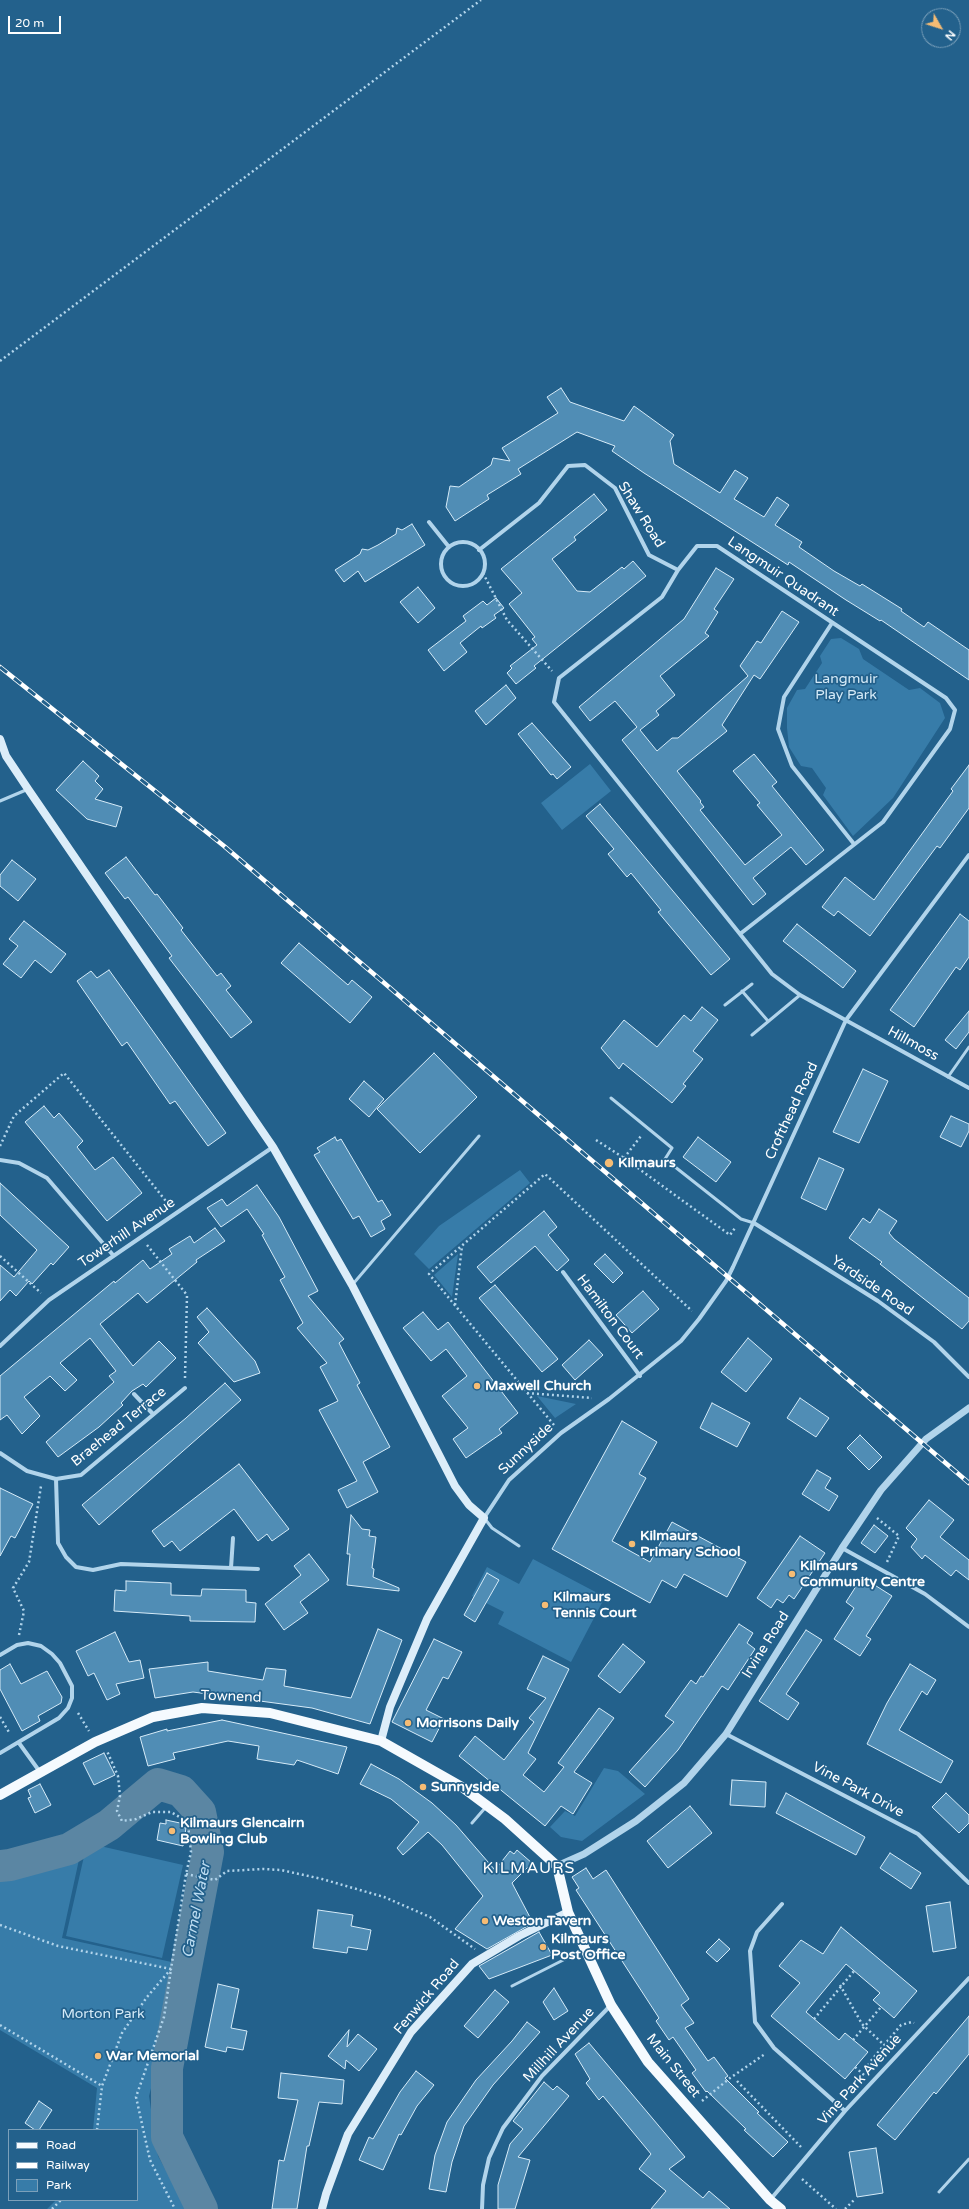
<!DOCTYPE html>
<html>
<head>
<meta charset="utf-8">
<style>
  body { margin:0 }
  #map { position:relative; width:969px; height:2209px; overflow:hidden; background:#23618c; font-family:"Varela Round",sans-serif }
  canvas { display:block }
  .legend { position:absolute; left:8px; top:2129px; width:130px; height:72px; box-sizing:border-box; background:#23618c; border:1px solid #7ba0ba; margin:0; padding:5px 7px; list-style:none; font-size:12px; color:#fff }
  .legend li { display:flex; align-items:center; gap:8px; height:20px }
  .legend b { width:20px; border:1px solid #7ba0ba }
  .north { position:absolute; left:921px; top:8px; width:40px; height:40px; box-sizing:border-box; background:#23618c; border:1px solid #7ba0ba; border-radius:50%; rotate:129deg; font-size:11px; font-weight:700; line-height:16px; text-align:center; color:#fff }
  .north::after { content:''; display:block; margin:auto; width:14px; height:18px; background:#f6bc74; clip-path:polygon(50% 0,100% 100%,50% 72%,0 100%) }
  .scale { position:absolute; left:8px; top:16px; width:53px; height:18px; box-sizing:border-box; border:2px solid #fff; border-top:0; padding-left:5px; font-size:12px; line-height:14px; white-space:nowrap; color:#fff; -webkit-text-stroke:3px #23618c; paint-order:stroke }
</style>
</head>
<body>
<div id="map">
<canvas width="969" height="2209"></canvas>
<ul class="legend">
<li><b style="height:5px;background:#f5fafe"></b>Road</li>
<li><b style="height:5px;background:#fff"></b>Railway</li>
<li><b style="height:11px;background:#377ca9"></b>Park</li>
</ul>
<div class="north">N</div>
<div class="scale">20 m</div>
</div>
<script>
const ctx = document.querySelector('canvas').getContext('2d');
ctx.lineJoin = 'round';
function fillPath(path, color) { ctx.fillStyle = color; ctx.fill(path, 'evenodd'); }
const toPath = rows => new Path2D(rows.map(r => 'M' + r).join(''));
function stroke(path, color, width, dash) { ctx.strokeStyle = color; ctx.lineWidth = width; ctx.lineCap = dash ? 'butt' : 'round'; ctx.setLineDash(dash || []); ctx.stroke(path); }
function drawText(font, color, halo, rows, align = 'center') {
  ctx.font = font + ' "Varela Round",sans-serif'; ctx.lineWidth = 3.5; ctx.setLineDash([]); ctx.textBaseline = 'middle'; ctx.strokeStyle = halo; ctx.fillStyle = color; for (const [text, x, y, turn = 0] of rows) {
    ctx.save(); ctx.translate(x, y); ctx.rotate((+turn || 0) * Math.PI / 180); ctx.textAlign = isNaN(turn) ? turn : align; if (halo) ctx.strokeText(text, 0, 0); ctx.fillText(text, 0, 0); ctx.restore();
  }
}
fillPath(toPath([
  [841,638,859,649,863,659,909,690,920,688,940,703,945,718,893,798,853,836,823,795,826,788,812,768,801,766,789,747,787,728,787,708,797,690,805,689,822,663,820,656,831,639],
  [590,764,611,791,562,830,541,803],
  [520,1170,530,1183,429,1269,414,1254,439,1226],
  [458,1254,452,1297,434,1275],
  [537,1396,576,1404,555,1418],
  [533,1559,605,1597,571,1662,498,1624,504,1612,472,1596,487,1567,519,1584],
  [604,1768,618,1771,645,1794,582,1841,561,1837,550,1827,565,1811,575,1816],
  [87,1843,183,1865,162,1958,66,1936],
  [80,1855,62,1938,176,1963,167,2027,149,2096,158,2156,187,2209,47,2209,56,2200,137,2200,137,2130,93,2130,97,2088,0,2030,0,1874,22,1874]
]), '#377ca9');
stroke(toPath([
  [0,1866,10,1865,69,1849,109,1825,158,1784,181,1791,200,1812,208,1852,167,2068,167,2137,202,2209]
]), '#5b86a3', 32);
const building = toPath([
  [561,388,570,402,624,421,634,406,674,435,670,441,674,464,720,493,735,470,748,478,734,499,764,517,777,497,789,505,775,525,802,542,799,547,834,571,860,586,862,584,902,609,901,611,924,627,928,622,969,650,969,680,881,620,880,621,846,600,789,562,788,565,644,473,612,451,615,446,577,432,518,469,521,474,487,495,489,499,455,521,446,507,450,486,459,487,491,465,493,458,510,461,502,448,558,413,547,397,561,388],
  [594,494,607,510,574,537,576,540,552,559,577,591,590,592,622,567,624,569,633,561,646,576,534,666,536,668,516,684,507,673,512,668,510,666,537,645,532,639,535,637,509,604,522,593,501,569,594,494],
  [412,524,425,545,365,582,358,571,344,582,335,570,360,554,362,549,368,550,378,545,396,534,397,528,402,530,412,524],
  [716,568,734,579,714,609,718,612,705,633,709,636,660,676,675,695,656,711,659,715,640,730,657,751,672,738,678,738,748,676,740,666,757,641,761,643,782,611,799,622,760,679,754,675,722,725,727,731,677,771,701,801,700,802,704,807,700,810,745,865,782,835,757,805,760,803,733,771,754,754,777,782,772,786,824,850,806,865,791,847,753,878,766,894,753,905,622,740,637,727,615,701,590,721,579,707,684,619,716,568],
  [418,587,435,608,418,623,400,602,418,587],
  [496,598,504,608,494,615,496,618,482,628,481,626,460,643,467,652,444,671,428,650,466,621,463,616,483,601,487,605,496,598],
  [506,685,516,698,486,725,475,711,506,685],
  [532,723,571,767,557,779,553,774,551,775,518,734,532,723],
  [83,761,99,776,95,781,103,789,95,799,122,807,116,827,87,819,56,790,83,761],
  [969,765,969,808,940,848,937,846,870,936,838,911,834,916,822,907,845,877,874,900,953,791,951,789,969,765],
  [600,804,730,959,711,975,658,912,661,910,631,873,627,877,608,854,614,849,586,816,600,804],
  [126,857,155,895,157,894,183,928,181,930,217,976,221,973,231,986,226,990,252,1022,231,1038,169,958,172,956,128,897,125,899,105,873,126,857],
  [12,860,36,879,18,901,0,886,0,875,12,860],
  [960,914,969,921,969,957,960,970,956,967,914,1027,890,1010,960,914],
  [24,921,66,954,51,973,35,960,21,978,3,964,18,946,9,939,24,921],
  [797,924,856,971,843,988,783,941,797,924],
  [299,943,348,985,352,980,372,997,350,1023,281,963,299,943],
  [109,970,226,1133,208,1146,175,1101,170,1104,127,1042,122,1046,77,981,91,971,97,978,109,970],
  [702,1007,718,1020,693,1051,703,1059,683,1084,686,1086,672,1103,623,1063,619,1069,601,1048,624,1020,657,1047,684,1015,691,1021,702,1007],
  [969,1011,969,1032,956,1049,945,1040,969,1011],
  [434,1053,477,1097,420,1153,377,1109,434,1053],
  [863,1069,888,1081,859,1143,833,1132,863,1069],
  [364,1081,384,1099,369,1117,349,1099,364,1081],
  [44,1106,54,1118,59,1113,83,1141,77,1147,95,1170,113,1157,142,1193,107,1221,25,1122,44,1106],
  [951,1116,969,1124,969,1131,961,1147,940,1137,951,1116],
  [335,1137,337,1141,341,1139,378,1202,382,1200,391,1215,381,1221,385,1229,371,1237,359,1216,353,1219,314,1155,320,1152,317,1148,335,1137],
  [698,1137,731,1162,716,1182,683,1157,698,1137],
  [819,1158,844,1169,826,1210,801,1198,819,1158],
  [0,1183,69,1247,53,1265,51,1263,32,1284,29,1281,16,1296,10,1290,0,1301,0,1265,14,1277,37,1250,0,1215,0,1183],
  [257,1185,279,1217,318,1291,308,1296,344,1339,339,1343,360,1383,357,1385,390,1447,363,1462,378,1492,347,1508,338,1490,357,1481,319,1410,338,1401,320,1367,327,1363,297,1328,303,1323,280,1280,285,1277,262,1235,264,1234,247,1209,221,1227,207,1208,222,1199,227,1206,257,1185],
  [879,1209,897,1221,889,1233,894,1239,969,1298,969,1321,962,1329,880,1264,882,1262,849,1238,863,1218,870,1223,879,1209],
  [544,1211,557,1227,548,1235,569,1260,557,1271,535,1246,491,1283,477,1267,544,1211],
  [215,1228,225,1241,196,1260,197,1262,147,1303,138,1293,100,1324,133,1366,159,1341,176,1358,146,1387,143,1384,132,1391,121,1403,123,1405,99,1427,58,1457,46,1442,114,1382,109,1376,116,1371,90,1338,60,1363,77,1380,65,1391,50,1376,24,1397,40,1416,22,1434,7,1415,0,1420,0,1376,114,1281,115,1283,143,1260,150,1269,172,1254,169,1249,190,1236,194,1243,215,1228],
  [605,1254,623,1273,613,1283,594,1264,605,1254],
  [495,1285,558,1359,542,1372,479,1298,495,1285],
  [643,1291,659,1309,632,1333,616,1315,643,1291],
  [207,1308,255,1361,260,1373,234,1382,198,1343,209,1332,197,1317,207,1308],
  [423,1312,438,1330,448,1322,518,1413,499,1429,502,1433,466,1458,453,1439,468,1428,442,1396,467,1376,446,1349,431,1361,403,1328,423,1312],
  [748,1338,772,1359,746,1392,721,1372,748,1338],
  [589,1340,603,1355,575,1380,562,1365,589,1340],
  [225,1383,241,1400,99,1525,82,1505,186,1418,225,1383],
  [800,1398,829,1418,816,1437,787,1418,800,1398],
  [712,1403,750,1423,737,1447,700,1428,712,1403],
  [622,1421,657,1442,639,1474,646,1478,612,1541,650,1562,672,1522,746,1562,727,1597,684,1574,676,1588,662,1580,650,1603,552,1549,622,1421],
  [860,1435,882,1457,869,1470,847,1448,860,1435],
  [239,1464,289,1529,272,1541,267,1534,258,1541,234,1509,180,1551,172,1541,164,1547,152,1531,239,1464],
  [817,1470,831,1478,825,1488,838,1496,829,1511,802,1494,817,1470],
  [0,1488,33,1504,15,1538,11,1536,0,1556,0,1488],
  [929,1500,954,1520,940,1537,969,1560,969,1580,956,1570,951,1576,925,1555,922,1559,911,1547,917,1539,906,1528,929,1500],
  [351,1515,362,1529,370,1530,369,1536,376,1537,372,1568,374,1569,373,1577,399,1588,399,1591,347,1585,350,1554,347,1554,351,1515],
  [874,1525,888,1536,875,1553,861,1543,874,1525],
  [800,1536,825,1553,794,1599,789,1595,783,1603,777,1599,771,1608,757,1598,800,1536],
  [309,1554,329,1580,300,1602,308,1613,284,1630,265,1604,301,1575,294,1566,309,1554],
  [487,1573,499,1580,475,1622,464,1615,487,1573],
  [862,1577,892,1596,866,1636,871,1639,860,1656,834,1639,854,1608,846,1602,862,1577],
  [126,1581,171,1583,171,1595,201,1596,202,1589,246,1590,246,1602,256,1603,255,1622,190,1621,190,1616,114,1611,115,1590,126,1591,126,1581],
  [739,1624,753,1633,747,1643,755,1649,728,1690,722,1686,678,1750,645,1787,629,1772,674,1722,665,1716,691,1680,696,1684,701,1676,703,1677,739,1624],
  [378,1629,402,1640,370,1724,312,1708,193,1692,155,1698,149,1669,208,1662,208,1671,263,1680,266,1668,286,1670,284,1686,351,1698,378,1629],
  [806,1630,822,1640,786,1694,799,1703,788,1720,759,1701,806,1630],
  [115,1632,129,1662,140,1660,144,1678,116,1684,120,1694,107,1700,94,1673,88,1676,76,1651,115,1632],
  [434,1639,462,1652,448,1679,443,1677,426,1710,444,1719,432,1742,392,1722,434,1639],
  [623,1644,645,1662,620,1693,598,1676,623,1644],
  [543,1656,569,1669,528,1753,536,1759,523,1775,544,1792,564,1767,558,1763,599,1708,614,1718,574,1772,592,1783,573,1814,561,1806,545,1826,459,1756,475,1736,504,1760,534,1722,529,1718,546,1698,527,1689,543,1656],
  [10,1664,21,1684,47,1671,62,1697,61,1703,38,1716,40,1721,22,1731,0,1689,0,1670,10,1664],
  [910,1664,936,1680,927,1695,922,1691,899,1730,953,1761,941,1783,867,1744,887,1703,910,1664],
  [222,1720,347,1747,338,1774,297,1760,294,1765,257,1759,259,1746,228,1741,173,1753,175,1759,148,1766,140,1737,167,1729,167,1731,222,1720],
  [104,1753,115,1775,94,1785,83,1763,104,1753],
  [371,1764,399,1779,432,1803,456,1825,495,1870,510,1851,514,1854,517,1850,532,1863,512,1883,533,1923,487,1949,455,1929,483,1896,442,1845,428,1832,403,1855,397,1848,419,1822,391,1799,360,1784,371,1764],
  [732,1780,766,1782,765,1807,730,1805,732,1780],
  [40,1784,51,1805,35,1813,28,1798,31,1797,28,1790,40,1784],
  [786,1793,865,1837,856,1855,776,1813,786,1793],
  [946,1793,969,1815,969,1823,959,1833,932,1807,946,1793],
  [690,1806,712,1833,668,1868,647,1841,690,1806],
  [166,1820,180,1823,180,1827,186,1828,183,1846,157,1840,160,1823,166,1824,166,1820],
  [890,1853,921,1873,911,1889,880,1868,890,1853],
  [586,1868,593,1879,606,1870,689,1999,681,2005,694,2023,685,2028,708,2061,714,2057,728,2076,725,2078,759,2112,757,2113,788,2142,773,2157,744,2130,746,2129,707,2091,706,2092,692,2073,696,2070,673,2037,669,2040,656,2021,659,2018,576,1890,579,1888,572,1877,586,1868],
  [950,1902,956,1948,933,1952,926,1906,950,1902],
  [318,1910,353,1915,351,1926,371,1930,367,1950,348,1947,347,1953,313,1948,318,1910],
  [841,1927,917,1991,894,2018,873,2000,880,1993,846,1964,806,2012,839,2040,845,2033,868,2052,845,2079,771,2016,800,1983,779,1966,801,1940,823,1954,841,1927],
  [539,1932,552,1955,489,1979,479,1966,539,1932],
  [719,1939,730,1949,717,1962,706,1952,719,1939],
  [218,1984,239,1989,231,2028,247,2031,243,2050,227,2047,226,2052,205,2047,218,1984],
  [554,1988,568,2011,554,2020,543,2002,554,1988],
  [495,1990,509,2002,478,2038,464,2026,495,1990],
  [969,2016,969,2054,936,2094,934,2092,895,2140,877,2125,969,2016],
  [527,2022,540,2032,493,2085,464,2126,452,2162,446,2192,429,2189,435,2155,447,2122,476,2080,512,2041,527,2022],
  [349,2030,347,2047,358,2034,377,2049,359,2071,346,2060,345,2069,328,2056,349,2030],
  [589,2043,685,2157,669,2169,703,2198,709,2191,730,2209,651,2209,666,2191,639,2169,651,2154,603,2096,599,2100,586,2083,590,2079,575,2054,589,2043],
  [416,2071,434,2085,417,2106,401,2135,399,2134,383,2170,359,2160,369,2137,373,2139,400,2092,416,2071],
  [281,2073,344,2080,342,2104,319,2102,309,2146,307,2146,297,2209,272,2209,279,2160,284,2161,298,2100,278,2098,281,2073],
  [544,2082,553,2090,557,2086,569,2096,518,2157,530,2160,515,2209,498,2209,498,2185,510,2144,523,2129,513,2121,544,2082],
  [39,2101,52,2110,39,2130,35,2130,25,2123,39,2101],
  [876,2148,883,2193,857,2197,849,2152,876,2148]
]);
fillPath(building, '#508db5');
stroke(building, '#d6ebf8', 1);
stroke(toPath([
  [0,361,481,0],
  [483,573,507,620,552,671],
  [596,1140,624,1158,730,1235,735,1228],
  [0,1146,14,1116,64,1073,169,1205],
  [624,1158,641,1136],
  [147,1245,187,1295,185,1378],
  [0,1256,41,1293],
  [455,1305,462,1246],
  [527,1393,592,1398],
  [554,1425,429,1274,545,1174,692,1311],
  [877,1518,899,1536,887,1562],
  [19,1635,24,1611,13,1588,29,1562,41,1486],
  [78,1713,89,1731],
  [0,1717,10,1734],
  [186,1874,215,1880,227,1871,263,1869,281,1870,322,1879,384,1897,430,1917,475,1949],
  [0,1925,58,1946,171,1969,164,2017,136,2097,150,2160,175,2209],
  [840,1985,862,2024,884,2045],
  [814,2019,854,1971],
  [0,2025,102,2086],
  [853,2040,881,2007],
  [855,2067,864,2075],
  [868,2070,869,2063,901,2025,912,2022,914,2023],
  [737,2081,801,2147],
  [702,2101,730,2078,765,2054],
  [97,2130,102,2086,122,2033,147,1997,171,1969,186,1874,191,1852,188,1825,181,1818,171,1812,152,1812,136,1819,122,1821,117,1811,120,1796,118,1776,107,1751],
  [802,2179,836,2209],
  [52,2209,61,2200],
  [845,2209,854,2200]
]), '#b1d4eb', 2.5, [2, 3]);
stroke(toPath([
  [0,801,26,790],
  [742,991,768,1021],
  [725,1005,752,984],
  [752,1035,800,995],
  [948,1077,969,1047],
  [611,1098,672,1148,665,1159,741,1219,754,1223],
  [353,1284,479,1136],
  [485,1519,492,1528,519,1546],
  [472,1823,485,1808],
  [512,1986,583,1950],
  [939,2192,969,2159]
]), '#b1d4eb', 3);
stroke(toPath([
  [429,522,449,547],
  '441 564a22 22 0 1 1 44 0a22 22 0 1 1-44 0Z',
  [479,550,539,503,568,466,585,465,615,488,649,555,678,570],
  [832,623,784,697,778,729,792,766,854,844],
  [740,934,883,822,950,729,955,710,946,698,717,546,697,546,678,570,662,597,559,678,554,702,772,974,800,995,969,1088],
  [0,1160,19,1163,47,1178,113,1255],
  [754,1223,878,1301,934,1342,969,1377],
  [563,1272,640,1376],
  [0,1346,49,1300,273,1147],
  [134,1394,153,1414],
  [0,1453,27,1471,56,1479,81,1475,185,1388],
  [56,1479,58,1543,66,1557,76,1567,93,1570,121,1564,258,1569],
  [484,1518,509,1480,561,1433,609,1399,681,1341,699,1319,726,1281,733,1267,846,1020,969,855],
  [842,1548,925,1594,969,1627],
  [231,1568,233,1538],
  [0,1655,17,1645,28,1643,41,1646,52,1654,60,1663,72,1686,72,1698,68,1708,59,1718,0,1753],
  [726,1734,918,1834,969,1883],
  [19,1743,40,1772],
  [782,1904,757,1932,750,1951,755,2022,774,2048,845,2111],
  [770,2200,845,2111,969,1978],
  [482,2209,483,2185,489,2158,503,2128,542,2076,610,2006]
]), '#b1d4eb', 4);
stroke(toPath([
  [557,1866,584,1854,636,1821,684,1783,726,1734,842,1548,881,1490,926,1439,969,1408]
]), '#b1d4eb', 7);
stroke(toPath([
  [0,739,6,756,28,789,273,1147,352,1285,455,1486,469,1505,484,1518,427,1619,390,1707,381,1741],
  [322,2209,326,2194,348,2134,411,2032,472,1964,519,1936,568,1912]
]), '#dcedf9', 8);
stroke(toPath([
  [0,1795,95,1742,153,1717,202,1708,270,1713,381,1741,462,1787,505,1819,557,1866,568,1912,611,2005,648,2062,770,2200,781,2209]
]), '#f5fafe', 10);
const rail = toPath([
  [0,667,224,846,969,1483]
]);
stroke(rail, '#fff', 4.5);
stroke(rail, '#23618c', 3, [9]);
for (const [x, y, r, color] of [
  [609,1163,5,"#f6bc74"],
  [477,1386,4,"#f6bc74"],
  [632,1544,4,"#f6bc74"],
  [792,1574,4,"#f6bc74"],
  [545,1605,4,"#f6bc74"],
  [408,1723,4,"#f6bc74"],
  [423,1787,4,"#f6bc74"],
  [172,1831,4,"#f6bc74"],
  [485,1921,4,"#f6bc74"],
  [543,1947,4,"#f6bc74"],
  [98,2056,4,"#f6bc74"]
]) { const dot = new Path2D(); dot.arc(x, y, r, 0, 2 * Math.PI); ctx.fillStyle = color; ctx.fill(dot); stroke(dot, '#23618c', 1.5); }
drawText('14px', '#fff', '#23618c', [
  ["Shaw Road",641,515,58],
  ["Langmuir Quadrant",783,577,34],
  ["Hillmoss",913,1044,29],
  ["Crofthead Road",792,1111,-65],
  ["Towerhill Avenue",127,1233,-34],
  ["Yardside Road",872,1286,34],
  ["Hamilton Court",610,1317,53],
  ["Braehead Terrace",119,1427,-39],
  ["Sunnyside",526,1449,-43],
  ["Irvine Road",766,1645,-58],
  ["Townend",231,1697,2],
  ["Vine Park Drive",858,1790,28],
  ["Fenwick Road",427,1997,-50],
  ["Millhill Avenue",559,2045,-47],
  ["Main Street",673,2066,51],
  ["Vine Park Avenue",860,2080,-48]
]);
drawText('14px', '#d6ebf8', '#23618c', [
  ["Langmuir",846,679],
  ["Play Park",846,695],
  ["Morton Park",103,2014]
]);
drawText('bold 14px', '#fff', '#23618c', [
  ["Kilmaurs",618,1163],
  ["Maxwell Church",485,1386],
  ["Kilmaurs",640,1536],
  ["Primary School",640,1552],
  ["Kilmaurs",800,1566],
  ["Community Centre",800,1582],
  ["Kilmaurs",553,1597],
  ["Tennis Court",553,1613],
  ["Morrisons Daily",416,1723],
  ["Sunnyside",431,1787],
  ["Kilmaurs Glencairn",180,1823],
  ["Bowling Club",180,1839],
  ["Weston Tavern",493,1921],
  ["Kilmaurs",551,1939],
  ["Post Office",551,1955],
  ["War Memorial",106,2056]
], 'left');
drawText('italic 15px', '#bdddf2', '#23618c', [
  ["Carmel Water",197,1910,-79]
]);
ctx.letterSpacing = '1px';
drawText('16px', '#fff', '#23618c', [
  ["KILMAURS",529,1869]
]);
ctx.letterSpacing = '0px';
</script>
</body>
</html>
